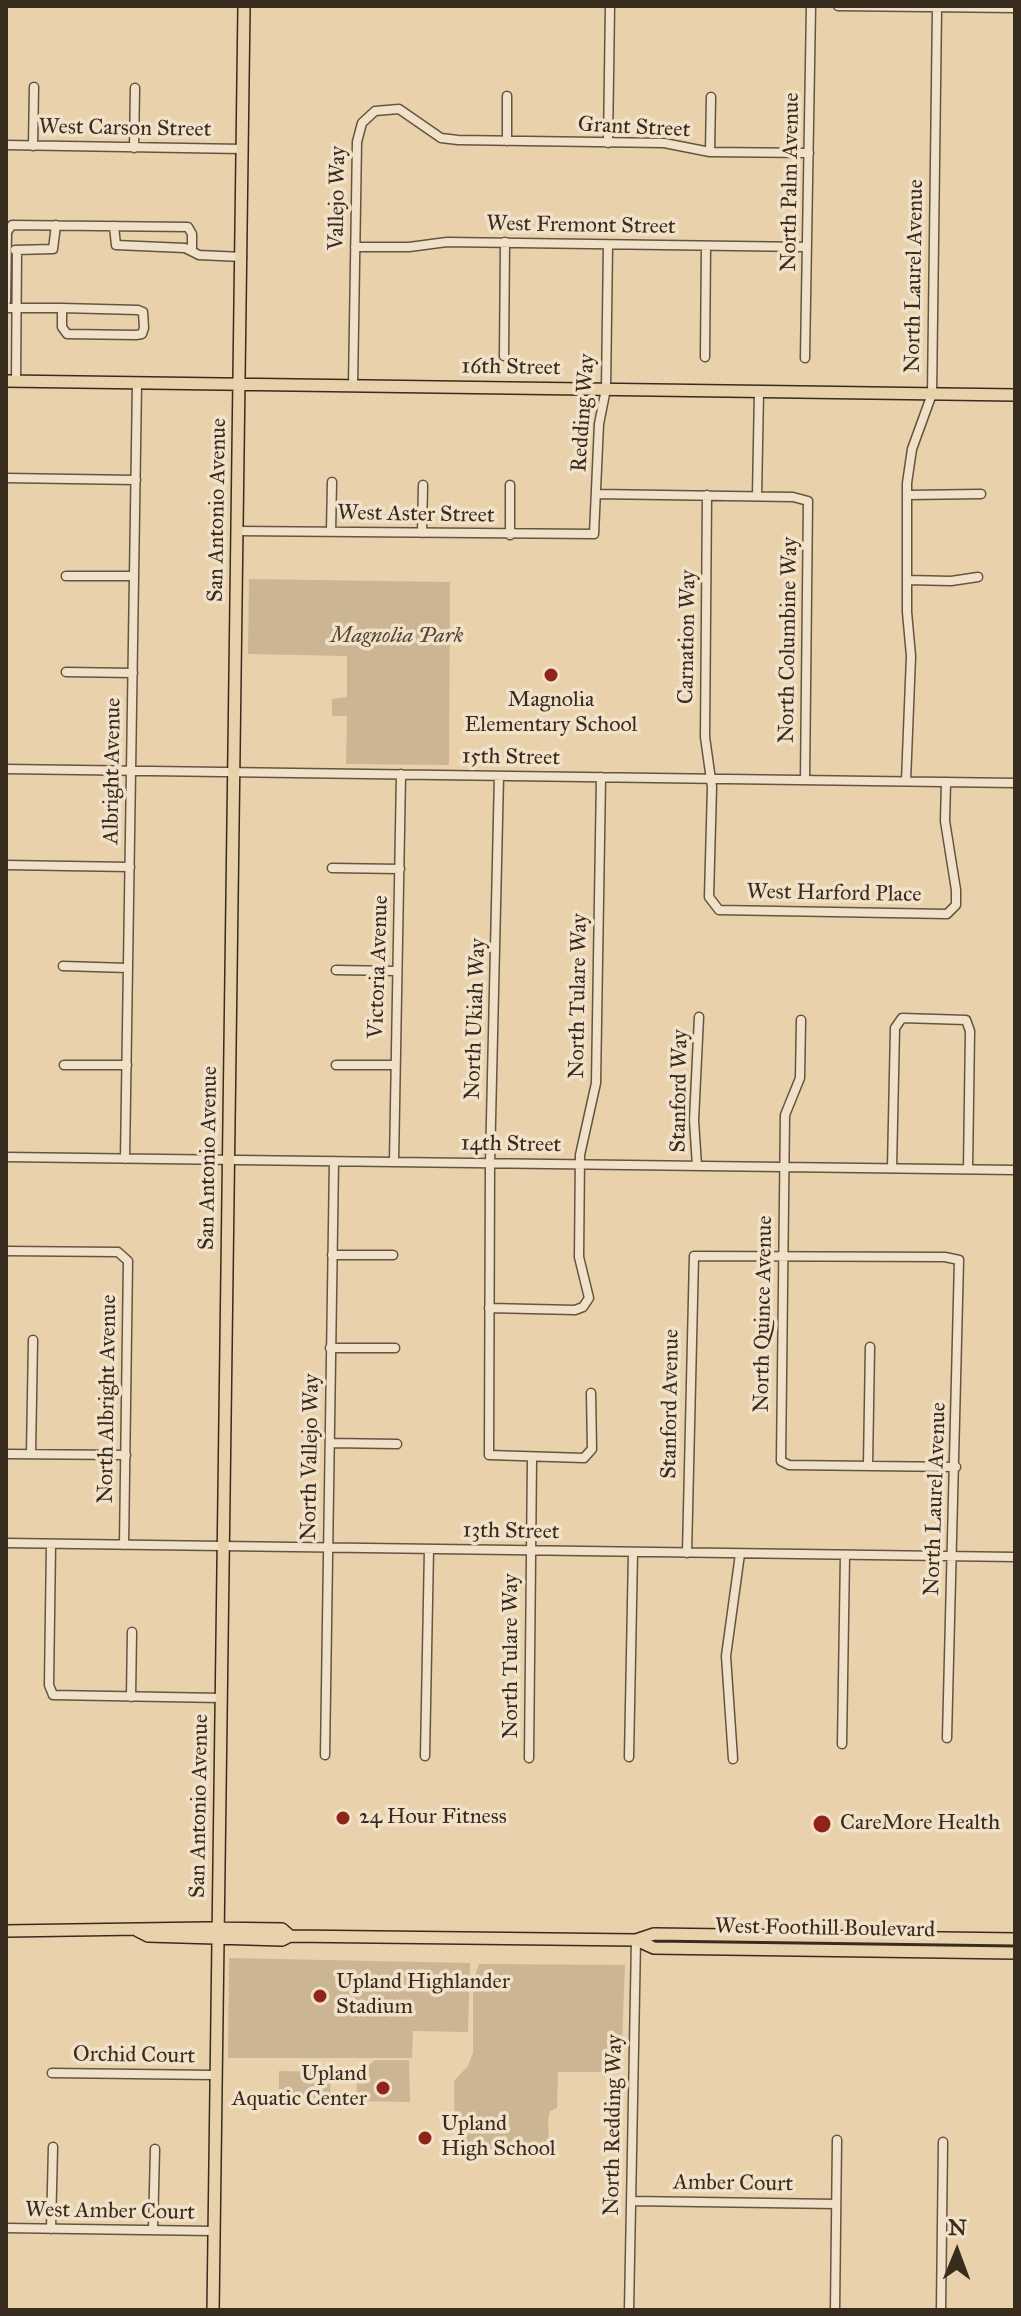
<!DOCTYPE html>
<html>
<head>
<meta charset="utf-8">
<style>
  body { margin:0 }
  #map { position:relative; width:1021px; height:2316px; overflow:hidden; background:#e9d1ab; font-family:"IM FELL Great Primer",serif }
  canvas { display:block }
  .frame { position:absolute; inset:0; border:8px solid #382c1f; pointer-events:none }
  .north { position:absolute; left:917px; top:2212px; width:80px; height:80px; -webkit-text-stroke:6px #f1e1c8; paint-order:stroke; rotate:1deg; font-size:22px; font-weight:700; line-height:32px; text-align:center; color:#382c1f }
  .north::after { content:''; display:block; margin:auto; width:28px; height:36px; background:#382c1f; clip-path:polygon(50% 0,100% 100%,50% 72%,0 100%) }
</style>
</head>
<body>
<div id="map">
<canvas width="1021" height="2316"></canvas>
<div class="frame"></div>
<div class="north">N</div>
</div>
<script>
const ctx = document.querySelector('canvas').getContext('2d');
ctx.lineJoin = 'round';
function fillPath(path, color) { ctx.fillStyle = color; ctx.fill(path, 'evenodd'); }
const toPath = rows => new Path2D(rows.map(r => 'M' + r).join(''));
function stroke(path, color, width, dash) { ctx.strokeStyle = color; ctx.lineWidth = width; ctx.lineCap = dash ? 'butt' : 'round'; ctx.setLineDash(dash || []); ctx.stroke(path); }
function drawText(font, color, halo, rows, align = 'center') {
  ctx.font = font + ' "IM FELL Great Primer",serif'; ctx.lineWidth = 7; ctx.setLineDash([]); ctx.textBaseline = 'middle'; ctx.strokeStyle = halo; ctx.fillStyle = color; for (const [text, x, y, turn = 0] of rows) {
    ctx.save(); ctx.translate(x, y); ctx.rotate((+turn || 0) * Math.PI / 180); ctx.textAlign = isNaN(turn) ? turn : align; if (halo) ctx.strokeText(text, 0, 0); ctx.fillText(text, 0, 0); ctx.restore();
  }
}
fillPath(toPath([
  [249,579,450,582,449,765,346,764,347,716,332,716,332,699,347,697,347,656,248,654],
  [229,1958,470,1963,468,2032,413,2031,412,2058,228,2058],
  [479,1964,625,1965,621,2072,558,2072,557,2108,550,2111,548,2119,549,2150,455,2148,454,2081,468,2066,473,2053,473,1981],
  [375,2060,409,2060,410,2102,356,2101,357,2075],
  [279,2071,331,2072,330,2098,279,2097]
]), '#cbb593');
const minor = toPath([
  [838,6,1015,8],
  [507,141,507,96],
  [608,143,610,6],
  [6,145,243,149],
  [33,146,34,87],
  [134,148,135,88],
  [710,152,711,97],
  [114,226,116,245,185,248,199,255,242,257],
  [355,247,409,247,447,242,807,247],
  [15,250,53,249,56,225],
  [6,301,7,232,12,225,188,227,192,234,192,251],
  [6,308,62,308],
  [62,308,138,310,143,312,144,328,142,334,136,335,67,334,62,327,62,308],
  [504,356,505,242],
  [705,357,706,246],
  [805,358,811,6],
  [16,381,17,250],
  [353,386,357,142,362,123,375,111,399,109,441,138,458,140,664,143,710,152,809,153],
  [6,478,136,480],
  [510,485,510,535],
  [597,494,793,497,808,501,805,780],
  [707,495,705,737,712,787,709,897,719,910,947,914,956,905,956,890,945,821,946,782],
  [907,495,981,494],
  [757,496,759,391],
  [237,531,594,534,599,424,606,389,608,245],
  [331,532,332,482],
  [422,533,423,485],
  [66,576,134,576],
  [907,580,951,581,978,577],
  [66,672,133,673],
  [6,769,1015,783],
  [499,776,490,1163,489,1455,584,1458,592,1449,591,1393],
  [906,781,911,656,907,612,907,483,912,449,932,394,937,8],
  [6,865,130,867],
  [332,868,400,869],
  [63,966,128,968],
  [336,970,396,971],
  [801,1020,800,1078,785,1115,781,1461,789,1465,956,1467],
  [64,1065,127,1065],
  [336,1065,394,1065],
  [6,1157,1015,1170],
  [125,1159,137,383],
  [394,1162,401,774],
  [697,1166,694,1120,699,1017],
  [892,1168,895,1028,902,1018,966,1020,970,1031,968,1169],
  [6,1251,118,1252,128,1261,124,1545],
  [332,1255,393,1255],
  [489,1308,575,1310,583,1307,589,1298,579,1257,580,1155,596,1083,601,777],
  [330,1348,395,1348],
  [330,1443,397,1444],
  [6,1454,126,1455],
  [31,1454,33,1340],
  [868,1465,870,1347],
  [6,1543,1015,1557],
  [51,1544,49,1685,53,1695,221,1698],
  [687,1553,694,1256,945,1257,959,1260,947,1738],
  [131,1697,132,1632],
  [842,1744,845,1555],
  [325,1755,334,1161],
  [425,1756,429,1549],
  [629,1757,633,1552],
  [529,1758,532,1458],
  [733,1759,726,1656,740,1554],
  [52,2073,215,2075],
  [631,2201,836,2204],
  [6,2228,214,2231],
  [51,2229,53,2147],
  [153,2230,155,2149],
  [629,2310,636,1940],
  [835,2310,837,2140],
  [941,2310,943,2142]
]);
const major = toPath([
  [6,381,1015,395],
  [6,1931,206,1928,282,1929,290,1936],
  [138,1931,148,1936,282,1940,290,1936,636,1940,654,1934,1015,1939],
  [636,1940,654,1948,1015,1953],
  [213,2310,244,6]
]);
stroke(minor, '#645542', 11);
stroke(major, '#382c1f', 14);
stroke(minor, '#f1e1c8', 8);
stroke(major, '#e9d1ab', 11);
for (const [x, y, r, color] of [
  [551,675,8,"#8f2418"],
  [343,1818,8,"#8f2418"],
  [822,1824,10,"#8f2418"],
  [320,1996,8,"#8f2418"],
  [383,2088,8,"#8f2418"],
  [425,2138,8,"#8f2418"]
]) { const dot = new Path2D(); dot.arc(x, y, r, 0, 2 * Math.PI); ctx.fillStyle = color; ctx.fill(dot); stroke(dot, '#f1e1c8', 3); }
drawText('22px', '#382c1f', '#f1e1c8', [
  ["Grant Street",634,128,3],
  ["West Carson Street",125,129,1],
  ["North Palm Avenue",791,182,-89],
  ["Vallejo Way",338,198,-89],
  ["West Fremont Street",581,226,1],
  ["North Laurel Avenue",915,276,-89],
  ["16th Street",511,368,1],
  ["Redding Way",584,413,-86],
  ["San Antonio Avenue",218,510,-89],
  ["West Aster Street",416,515,1],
  ["Carnation Way",688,637,-89],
  ["North Columbine Way",789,640,-89],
  ["15th Street",511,758,1],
  ["Albright Avenue",113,771,-89],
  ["West Harford Place",834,894,1],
  ["Victoria Avenue",379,967,-88],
  ["North Tulare Way",579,996,-89],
  ["North Ukiah Way",476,1019,-88],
  ["Stanford Way",680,1091,-89],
  ["14th Street",511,1145,1],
  ["San Antonio Avenue",209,1158,-89],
  ["North Quince Avenue",764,1314,-89],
  ["North Albright Avenue",108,1399,-89],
  ["Stanford Avenue",671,1404,-89],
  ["North Vallejo Way",311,1457,-89],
  ["North Laurel Avenue",936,1499,-88],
  ["13th Street",511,1532,1],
  ["North Tulare Way",512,1656,-90],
  ["San Antonio Avenue",200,1806,-89],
  ["West Foothill Boulevard",825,1929,1],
  ["Orchid Court",134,2056,1],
  ["North Redding Way",614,2125,-89],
  ["Amber Court",733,2184,1],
  ["West Amber Court",110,2212,1]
]);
drawText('italic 22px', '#554736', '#f1e1c8', [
  ["Magnolia Park",397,637]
]);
drawText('22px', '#382c1f', '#f1e1c8', [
  ["Magnolia",551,701,"center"],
  ["Elementary School",551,726,"center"],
  ["24 Hour Fitness",359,1818],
  ["CareMore Health",840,1824],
  ["Upland Highlander",336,1983],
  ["Stadium",336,2008],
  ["Upland",367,2075,"right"],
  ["Aquatic Center",367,2100,"right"],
  ["Upland",441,2125],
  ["High School",441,2150]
], 'left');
</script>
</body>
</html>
